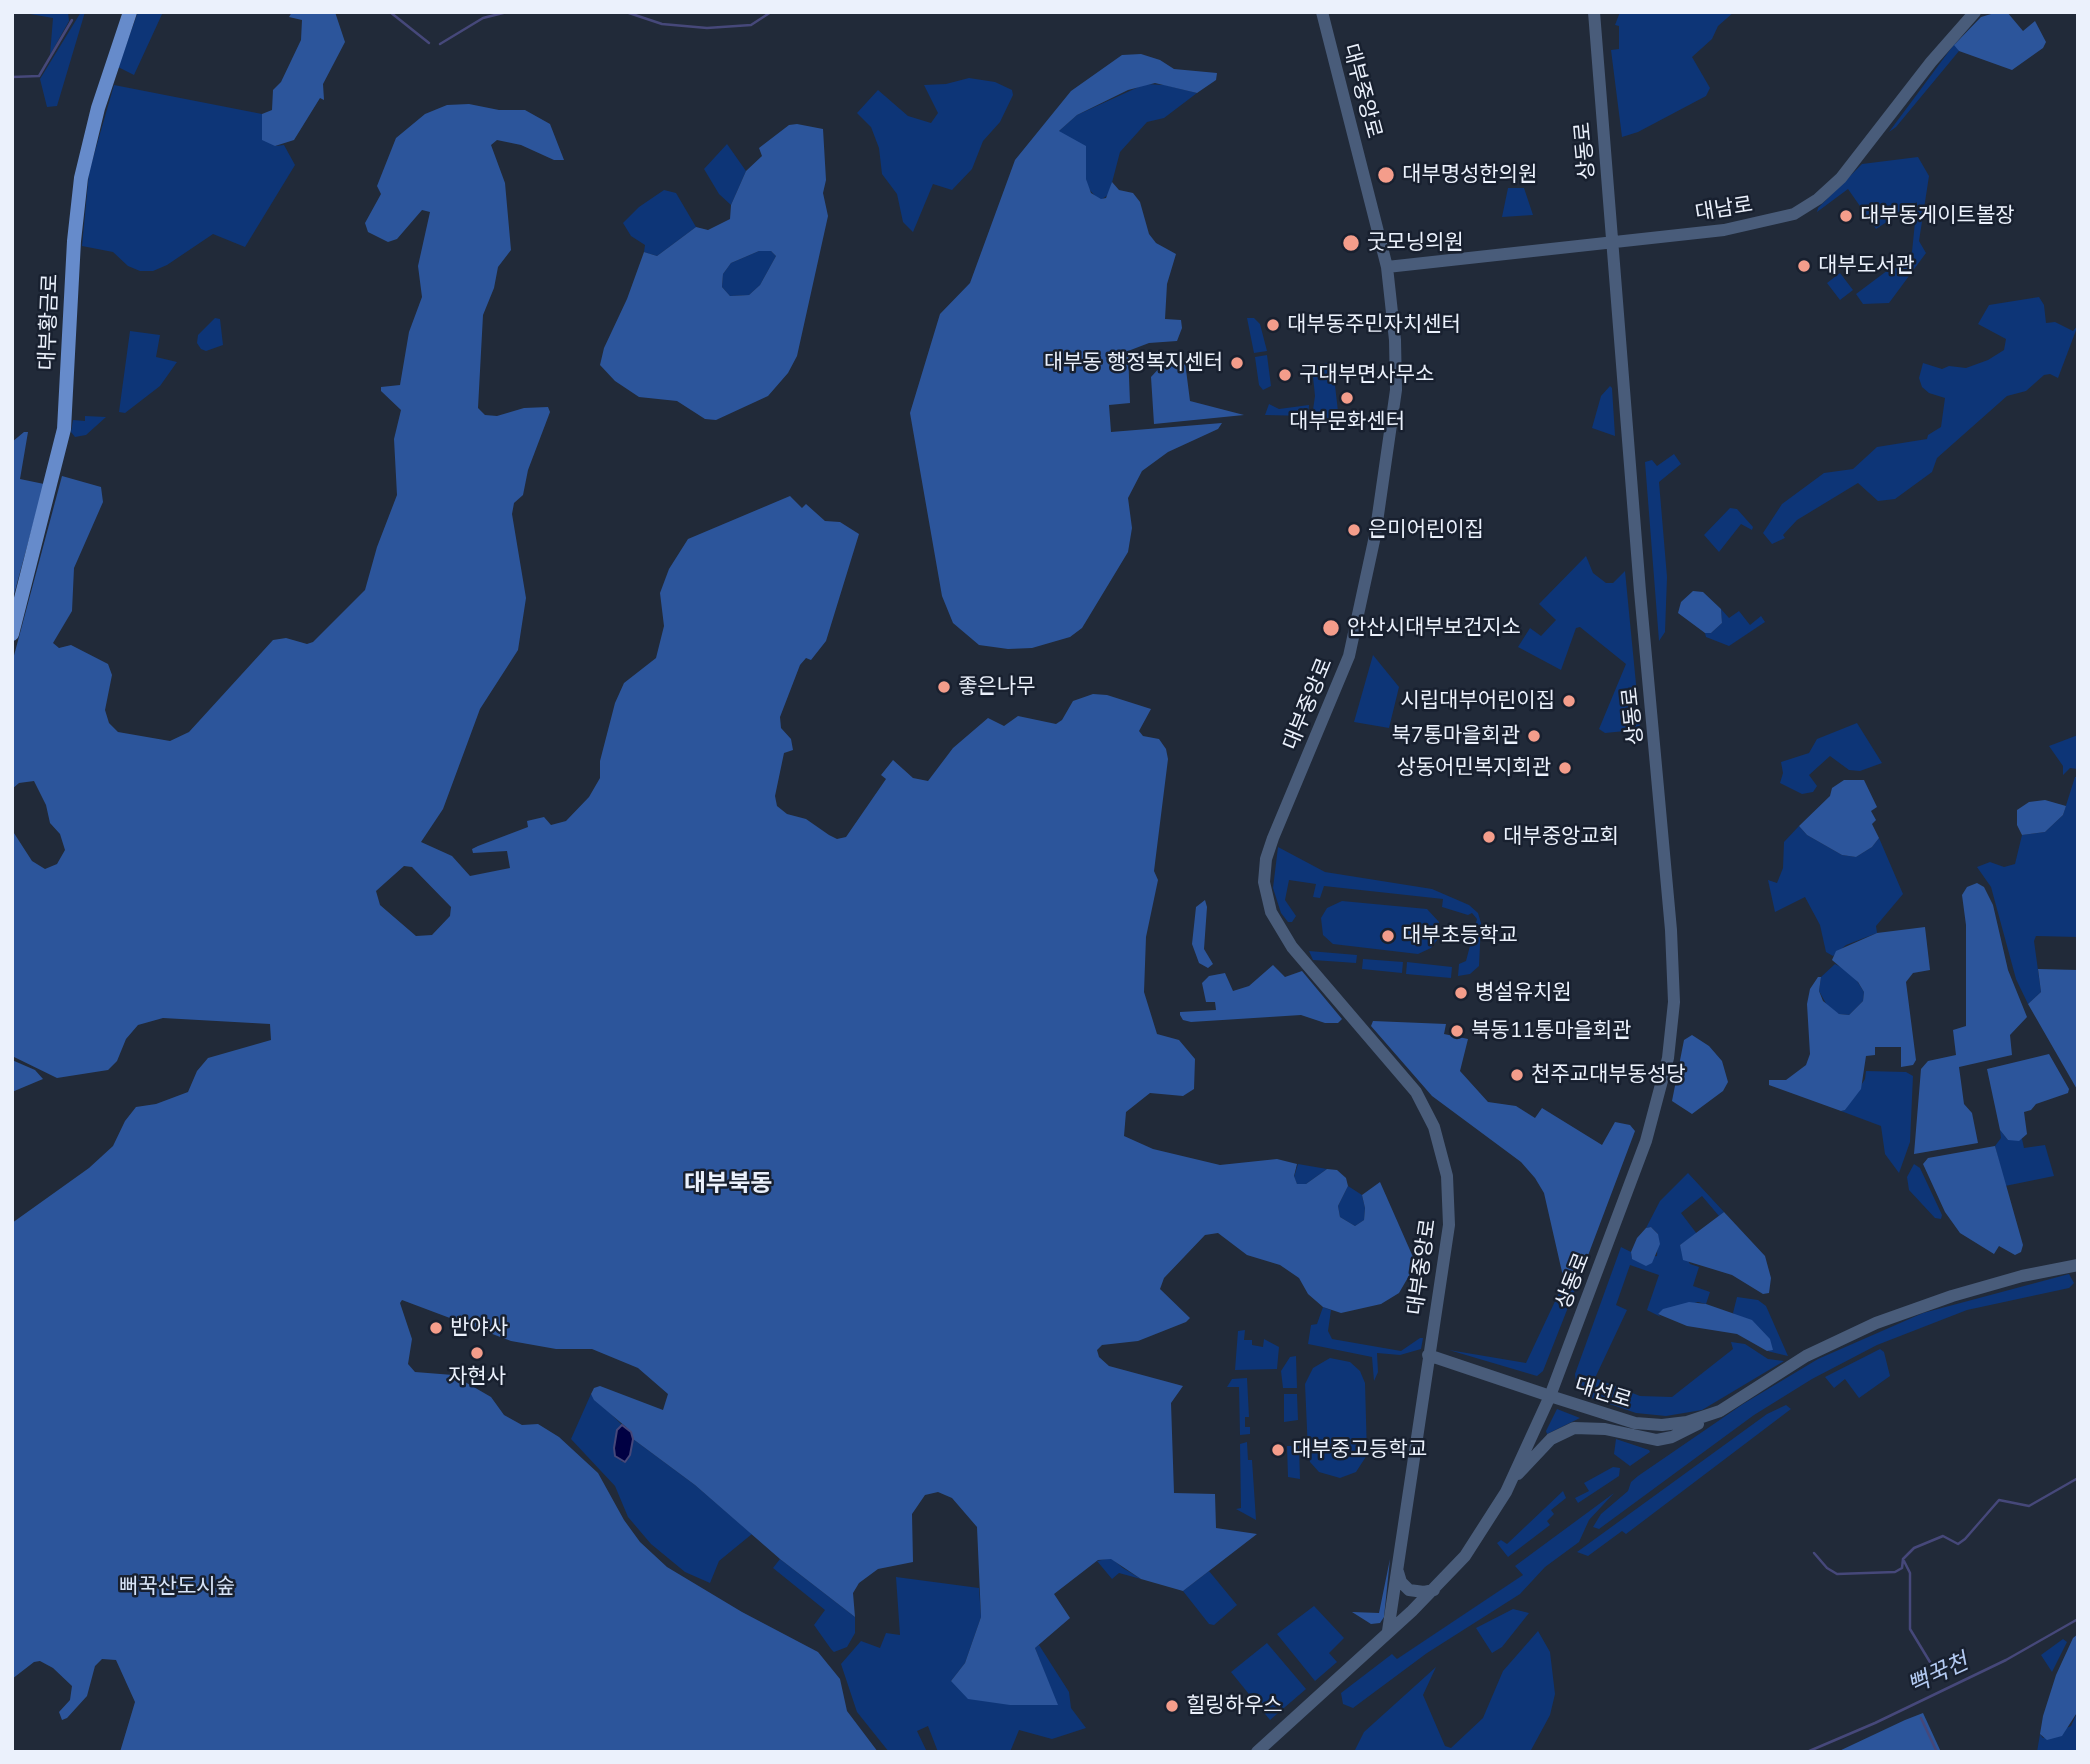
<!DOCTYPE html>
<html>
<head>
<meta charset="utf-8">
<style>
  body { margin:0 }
  #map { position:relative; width:2090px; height:1764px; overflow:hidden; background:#212a39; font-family:Mulish,sans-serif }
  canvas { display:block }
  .frame { position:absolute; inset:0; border:14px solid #ebf1fc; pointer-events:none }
</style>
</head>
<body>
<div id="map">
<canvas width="2090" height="1764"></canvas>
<div class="frame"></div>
</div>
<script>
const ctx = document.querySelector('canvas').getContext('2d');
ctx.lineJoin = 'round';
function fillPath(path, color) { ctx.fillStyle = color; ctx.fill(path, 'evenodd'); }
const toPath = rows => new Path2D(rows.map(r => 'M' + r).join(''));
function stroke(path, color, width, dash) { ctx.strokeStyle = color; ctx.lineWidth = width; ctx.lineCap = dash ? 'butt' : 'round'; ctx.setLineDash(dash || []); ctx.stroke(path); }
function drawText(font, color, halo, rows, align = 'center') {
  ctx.font = font + ' Mulish,"Noto Sans KR",sans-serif'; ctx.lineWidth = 5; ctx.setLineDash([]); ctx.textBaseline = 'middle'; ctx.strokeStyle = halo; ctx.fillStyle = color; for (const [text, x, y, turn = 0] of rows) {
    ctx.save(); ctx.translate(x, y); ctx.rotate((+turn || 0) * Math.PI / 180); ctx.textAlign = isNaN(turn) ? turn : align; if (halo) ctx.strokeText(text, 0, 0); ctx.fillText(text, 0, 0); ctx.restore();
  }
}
fillPath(toPath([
  [19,12,68,12,69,21,50,55,53,18],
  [81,12,85,12,57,106,47,107,40,79],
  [138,12,163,12,134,75,118,67],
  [1620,12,1734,12,1718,26,1712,39,1692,57,1710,88,1706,96,1638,132,1622,137,1611,50,1619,49,1619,26,1615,25],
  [1955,43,1959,51,1896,127,1889,132],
  [969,78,995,82,1012,90,1013,95,1000,122,983,141,972,169,952,190,933,184,913,232,903,222,897,194,882,174,879,148,871,127,857,113,878,90,908,116,931,123,938,113,924,85,946,84],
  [1145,84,1165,85,1197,93,1164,118,1147,122,1120,152,1109,194,1101,200,1097,198,1087,187,1086,179,1059,131,1077,115],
  [114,85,262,114,262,126,275,146,284,145,295,165,245,247,213,234,167,265,153,271,140,271,128,266,113,252,82,246,89,172],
  [727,144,746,171,731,205,719,194,704,169],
  [1918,157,1929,176,1919,241,1926,253,1889,303,1863,304,1856,294,1912,252,1917,202,1876,229,1848,189,1817,212,1818,208,1862,164],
  [1508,188,1524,188,1533,215,1502,217],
  [664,190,676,193,696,227,657,256,644,252,645,245,631,236,623,223,639,207],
  [759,251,771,251,776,256,760,285,749,295,730,296,722,287,723,274,731,263],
  [1840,273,1853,290,1840,300,1827,283],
  [2039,297,2044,305,2046,323,2055,322,2073,331,2078,325,2058,378,2050,374,2044,375,2026,391,2007,396,1937,458,1932,472,1895,499,1878,501,1858,483,1797,520,1783,535,1785,538,1772,544,1763,533,1782,504,1824,473,1853,469,1877,447,1927,439,1928,435,1941,427,1945,398,1929,393,1922,387,1919,378,1923,363,1942,369,1949,366,1966,368,1988,360,2004,350,2006,339,1978,324,1989,305],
  [215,318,220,319,223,345,206,351,201,349,197,343,198,335],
  [1247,318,1254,318,1260,324,1267,351,1254,353],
  [130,331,160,335,156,357,177,362,160,386,125,413,119,412],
  [1267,355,1271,386,1263,390,1259,385,1255,357],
  [1335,361,1333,368,1339,420,1312,417,1315,396,1312,367],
  [1610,386,1612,388,1615,436,1592,428,1601,396],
  [1269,404,1279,409,1309,405,1308,416,1265,415],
  [85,416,106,417,86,435,75,437,71,432,73,420,85,421],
  [1674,454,1681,464,1659,482,1667,577,1665,632,1659,641,1645,462,1652,460,1657,466],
  [1730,508,1737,509,1753,527,1752,530,1741,524,1719,552,1704,535],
  [1586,556,1593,573,1606,583,1613,583,1625,571,1640,725,1635,730,1605,733,1599,729,1626,664,1580,627,1576,628,1561,670,1518,647,1530,628,1541,636,1556,620,1539,604],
  [1721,609,1729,618,1739,611,1750,625,1761,616,1765,622,1729,646,1706,637,1705,633,1711,633,1722,623],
  [1373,655,1399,687,1389,728,1354,722],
  [1857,723,1882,763,1860,771,1849,770,1830,756,1809,775,1817,786,1813,792,1802,794,1780,783,1783,773,1781,762,1809,753,1817,739],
  [2078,735,2078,769,2070,768,2063,775,2063,766,2049,746],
  [2075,777,2078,777,2078,937,2036,936,2034,941,2041,992,2028,1004,2016,979,1991,887,1977,867,1990,862,2004,867,2015,864,2022,835,2045,832,2063,815],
  [1799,826,1807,835,1842,855,1856,857,1872,847,1879,838,1903,894,1876,926,1877,933,1846,945,1833,956,1826,952,1820,925,1805,897,1775,912,1768,880,1777,883,1783,868,1784,842],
  [1278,847,1325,872,1432,889,1469,905,1478,913,1481,923,1479,966,1470,974,1458,976,1459,964,1466,961,1477,919,1472,913,1468,915,1442,907,1443,899,1324,886,1320,898,1313,897,1316,884,1289,880,1285,900,1296,916,1292,922,1288,922,1281,913,1273,888],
  [1342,901,1427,909,1439,922,1438,939,1431,948,1418,954,1333,944,1323,935,1321,918,1327,908],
  [1309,951,1357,955,1356,963,1313,960],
  [1363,959,1403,962,1402,973,1362,969],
  [1407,962,1452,967,1451,978,1406,974],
  [1835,964,1852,973,1864,992,1863,1001,1849,1015,1839,1014,1829,1009,1819,991,1821,977],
  [1866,1071,1906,1072,1913,1076,1910,1142,1899,1173,1885,1154,1881,1126,1841,1111,1845,1110,1865,1079],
  [2000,1130,2008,1140,2022,1139,2024,1148,2045,1145,2054,1176,2005,1186,1995,1146,2001,1138],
  [1298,1164,1327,1169,1306,1184,1297,1184,1294,1177],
  [1914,1164,1920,1168,1942,1215,1941,1219,1935,1218,1909,1190,1907,1177],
  [1688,1173,1724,1212,1719,1216,1702,1196,1681,1213,1697,1234,1680,1245,1690,1264,1699,1267,1693,1286,1710,1292,1706,1304,1698,1302,1658,1314,1661,1317,1647,1310,1659,1275,1630,1265,1616,1305,1627,1310,1595,1378,1640,1396,1672,1397,1733,1349,1731,1342,1745,1344,1768,1359,1784,1361,1702,1410,1666,1416,1636,1413,1586,1396,1587,1392,1576,1383,1575,1374,1621,1247,1631,1252,1632,1259,1657,1256,1658,1234,1651,1227,1646,1228,1660,1201],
  [1348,1186,1362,1195,1365,1208,1364,1220,1355,1226,1340,1217,1338,1206],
  [2069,1274,2074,1283,2069,1288,1967,1310,1877,1345,1812,1379,1754,1415,1599,1529,1593,1527,1601,1514,1628,1491,1631,1482,1638,1476,1743,1404,1818,1359,1923,1313],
  [1566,1278,1578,1282,1543,1371,1537,1376,1449,1350,1526,1363],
  [1737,1297,1758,1300,1766,1306,1788,1356,1767,1351,1770,1352,1733,1313],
  [1323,1307,1331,1310,1328,1331,1332,1339,1401,1351,1420,1338,1423,1338,1421,1349,1400,1355,1377,1353,1378,1372,1374,1381,1372,1357,1308,1344,1311,1325,1317,1324],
  [1245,1330,1244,1340,1252,1340,1252,1345,1263,1347,1264,1339,1279,1347,1277,1369,1235,1370,1238,1331],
  [1880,1349,1884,1352,1890,1376,1859,1398,1845,1379,1834,1388,1825,1377],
  [1296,1356,1297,1388,1283,1388,1281,1371,1290,1357],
  [1330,1358,1350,1362,1360,1371,1365,1383,1367,1455,1356,1472,1340,1478,1319,1472,1310,1462,1308,1451,1305,1384,1313,1368],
  [1247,1378,1249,1417,1245,1417,1245,1427,1250,1427,1250,1434,1240,1435,1239,1387,1227,1387,1232,1379],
  [591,1394,622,1425,617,1430,614,1448,622,1462,628,1460,633,1439,695,1485,752,1534,719,1561,710,1583,685,1572,651,1544,628,1517,615,1486,571,1439],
  [1284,1394,1297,1394,1298,1420,1284,1422],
  [1786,1405,1791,1409,1626,1534,1622,1531,1588,1556,1577,1552,1767,1414],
  [1557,1409,1580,1418,1547,1434,1546,1431],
  [1616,1439,1649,1450,1650,1452,1630,1466,1614,1454],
  [1247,1442,1248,1460,1252,1460,1256,1520,1236,1509,1241,1508,1240,1444],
  [1287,1446,1299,1446,1300,1479,1288,1477],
  [1613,1467,1620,1468,1619,1476,1578,1503,1575,1498,1589,1491,1584,1483],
  [1563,1491,1566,1498,1551,1510,1554,1514,1547,1521,1550,1525,1508,1557,1497,1543,1501,1540,1507,1544],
  [1614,1493,1589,1520,1579,1542,1545,1567,1520,1594,1427,1653,1353,1708,1343,1704,1341,1693,1392,1654,1397,1659,1523,1575,1515,1566],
  [1111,1558,1123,1568,1141,1579,1119,1573,1112,1579,1097,1561],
  [780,1559,855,1617,855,1633,847,1647,834,1652,831,1649,814,1625,825,1610,773,1568],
  [1209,1571,1237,1605,1214,1625,1209,1624,1183,1591],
  [896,1577,979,1588,981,1617,965,1663,951,1681,1057,1705,1035,1648,1039,1645,1069,1692,1071,1708,1086,1728,1052,1739,1019,1730,1010,1752,938,1752,928,1726,917,1731,927,1752,889,1752,857,1712,841,1664,861,1641,880,1648,886,1633,900,1635],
  [1314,1606,1344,1638,1329,1653,1337,1662,1315,1681,1277,1634],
  [1513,1609,1529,1613,1502,1647,1492,1653,1476,1628],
  [1538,1631,1550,1652,1555,1694,1550,1715,1530,1752,1354,1752,1364,1732,1436,1667,1423,1695,1445,1746,1451,1748,1483,1718,1503,1671],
  [2063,1639,2067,1642,2052,1672,2041,1655],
  [1267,1643,1306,1689,1270,1720,1231,1672],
  [2078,1711,2078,1752,2037,1752,2040,1734,2043,1738,2071,1726]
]), '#0d3577');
fillPath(toPath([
  [292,12,335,12,345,42,323,84,324,100,320,98,294,140,275,146,262,140,262,114,272,110,273,90,281,82,301,40,302,20,289,17],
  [1998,12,2007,12,2023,31,2035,21,2046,42,2043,48,2012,70,1959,51,1954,45,1981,17],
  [1141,54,1160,60,1174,69,1217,73,1216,80,1197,93,1155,83,1128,90,1077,115,1059,131,1086,146,1086,179,1091,193,1101,199,1106,198,1112,182,1119,190,1133,193,1140,202,1149,234,1156,243,1176,254,1167,284,1165,319,1181,320,1182,328,1177,341,1149,343,1128,351,1130,403,1109,405,1111,432,1222,423,1218,429,1168,452,1142,471,1128,498,1132,528,1128,552,1082,628,1070,637,1032,648,1008,649,979,645,953,623,942,596,910,413,940,314,970,283,1015,160,1071,91,1122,55],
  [469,104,499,110,525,110,550,124,564,160,554,160,521,145,497,140,491,145,505,183,511,250,498,267,494,288,483,315,478,408,485,415,497,416,524,408,548,407,550,412,528,470,523,495,514,503,512,514,526,598,518,650,480,709,443,809,421,842,452,856,470,876,510,868,507,851,473,853,472,849,478,846,528,827,527,821,544,817,551,825,566,821,589,797,600,778,600,761,615,703,624,683,656,658,664,626,660,593,669,569,688,539,790,496,802,508,806,504,825,521,840,522,859,534,826,641,811,660,806,658,800,665,780,717,781,728,791,739,793,750,784,753,775,796,777,806,787,814,806,819,829,835,837,839,846,837,886,779,881,775,893,760,913,778,928,781,953,748,988,718,1004,726,1018,716,1056,724,1062,720,1073,701,1093,694,1107,695,1151,709,1139,731,1143,736,1159,739,1166,749,1168,759,1154,871,1158,880,1146,937,1144,992,1157,1034,1179,1040,1195,1059,1194,1089,1183,1096,1150,1093,1126,1112,1124,1136,1153,1149,1220,1165,1277,1159,1297,1164,1294,1176,1297,1184,1306,1184,1327,1169,1337,1170,1346,1178,1348,1186,1338,1206,1340,1217,1355,1226,1364,1220,1365,1208,1362,1195,1380,1182,1413,1257,1410,1274,1399,1293,1381,1304,1341,1313,1323,1307,1308,1294,1299,1278,1280,1265,1247,1255,1218,1233,1205,1235,1164,1278,1160,1289,1190,1318,1186,1322,1138,1341,1102,1345,1097,1350,1099,1357,1109,1366,1183,1386,1171,1403,1174,1493,1215,1494,1216,1528,1257,1534,1183,1591,1141,1579,1111,1559,1098,1560,1054,1594,1070,1618,1035,1648,1058,1705,1010,1705,968,1699,951,1681,965,1663,981,1617,977,1527,952,1498,938,1492,925,1495,912,1514,913,1562,878,1569,859,1583,853,1593,855,1617,780,1559,695,1485,633,1439,626,1427,594,1400,591,1394,594,1388,600,1386,663,1410,668,1394,638,1368,592,1349,556,1349,511,1341,402,1300,400,1303,412,1339,408,1364,415,1372,453,1375,491,1397,504,1415,522,1425,538,1424,559,1437,598,1473,624,1520,640,1542,667,1567,742,1612,818,1652,840,1679,847,1711,878,1752,120,1752,135,1702,116,1660,102,1659,95,1666,87,1696,67,1718,62,1720,59,1712,70,1700,72,1686,53,1668,40,1661,34,1662,12,1679,12,1223,89,1168,113,1146,125,1121,136,1107,156,1104,188,1092,197,1071,208,1058,271,1040,270,1024,163,1018,138,1025,126,1039,117,1061,108,1070,57,1078,12,1056,12,830,32,861,45,869,57,864,65,850,60,834,50,823,46,805,34,781,19,783,12,789,12,663,62,476,101,487,103,502,74,568,72,611,53,643,59,648,71,645,108,664,112,675,105,710,109,723,118,732,170,741,189,732,273,640,286,638,307,644,313,642,365,590,377,547,397,495,394,439,401,410,381,391,381,387,400,385,409,332,422,297,418,266,430,212,422,210,397,239,388,242,368,232,365,223,381,194,377,186,396,138,425,114,447,105],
  [404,866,412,867,451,907,450,916,432,935,416,936,380,905,376,891],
  [797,124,823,129,826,180,823,193,828,216,797,356,788,373,768,396,716,420,705,419,677,401,639,397,615,381,600,365,604,348,627,299,644,252,657,256,696,227,708,230,730,219,731,205,746,171,762,156,759,148,789,125],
  [759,251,771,251,776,256,760,285,749,295,730,296,722,287,723,274,731,263],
  [1185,362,1190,401,1244,415,1154,424,1151,377,1162,365],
  [24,432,28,432,20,479,44,484,12,602,12,442],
  [1693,591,1703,592,1721,609,1722,623,1711,633,1705,633,1678,613,1681,602],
  [1844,780,1864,780,1877,807,1871,811,1876,820,1872,824,1879,838,1872,847,1856,857,1842,855,1807,835,1799,826,1830,796,1832,788],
  [2045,800,2066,806,2063,815,2045,832,2022,835,2017,825,2017,810,2029,802],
  [1977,883,1984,887,1993,905,2008,970,2027,1017,2010,1035,2012,1055,1959,1067,1964,1104,1972,1113,1978,1143,1914,1154,1921,1069,1928,1061,1956,1055,1953,1030,1966,1026,1966,925,1962,895,1967,887],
  [1205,900,1207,907,1204,949,1213,964,1208,968,1199,963,1192,944,1196,907],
  [1925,927,1930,970,1913,973,1906,982,1916,1060,1913,1065,1901,1067,1901,1047,1875,1047,1875,1055,1866,1056,1861,1089,1845,1110,1841,1111,1769,1085,1769,1080,1786,1080,1806,1065,1810,1054,1807,1004,1810,989,1818,977,1821,977,1819,991,1823,1001,1839,1014,1849,1015,1863,1001,1864,992,1858,982,1832,960,1836,951,1877,933],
  [1273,965,1285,977,1302,971,1342,1019,1338,1023,1325,1023,1301,1015,1191,1022,1183,1020,1180,1015,1180,1012,1216,1010,1215,1002,1206,1002,1202,983,1209,976,1225,973,1233,991,1249,986],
  [2038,969,2078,970,2078,1091,2028,1004,2041,992],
  [1373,1021,1446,1024,1444,1034,1468,1039,1460,1071,1488,1102,1516,1106,1535,1118,1542,1108,1602,1145,1615,1122,1630,1125,1635,1131,1578,1282,1566,1278,1562,1272,1544,1193,1535,1178,1521,1162,1432,1096,1371,1026],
  [1692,1035,1709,1046,1722,1061,1728,1082,1723,1091,1692,1114,1672,1101,1684,1040],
  [2049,1054,2069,1089,2068,1093,2036,1104,2031,1110,2024,1112,2027,1134,2019,1141,2008,1140,2000,1130,1987,1069],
  [12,1060,35,1070,43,1079,12,1092],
  [1995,1146,2023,1245,2021,1252,2015,1255,1999,1246,1994,1254,1960,1233,1945,1212,1923,1164,1928,1158],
  [1724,1212,1765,1256,1771,1278,1769,1293,1763,1294,1732,1275,1683,1260,1680,1245],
  [1651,1227,1658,1234,1660,1244,1652,1263,1646,1266,1632,1259,1631,1252,1637,1238,1646,1228],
  [1689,1302,1706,1304,1752,1320,1770,1339,1773,1350,1767,1351,1737,1334,1687,1326,1658,1314,1663,1309],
  [1390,1559,1384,1617,1380,1623,1371,1624,1352,1612,1379,1613],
  [2078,1634,2078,1711,2062,1736,2047,1740,2040,1734,2043,1716,2056,1675,2073,1638],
  [1923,1713,1941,1752,1837,1752,1905,1720]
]), '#2c559b');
const water = toPath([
  [622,1425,631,1432,633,1439,630,1455,625,1462,615,1456,614,1448,617,1430,622,1425]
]);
fillPath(water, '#000043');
stroke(water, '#46487a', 2);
stroke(toPath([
  [390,12,429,43],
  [626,12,662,24,707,28,751,25,771,12],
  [440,44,483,18,507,12],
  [12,77,39,76,72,20],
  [1814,1553,1827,1568,1837,1574,1895,1572,1902,1568,1903,1559,1914,1548,1943,1536,1958,1544,1965,1539,1999,1500,2029,1506,2078,1478],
  [1904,1561,1910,1573,1910,1629,1936,1672],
  [1921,1718,1937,1752],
  [1807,1752,1875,1723,2006,1660,2078,1619]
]), '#46487a', 2.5);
stroke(toPath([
  [1322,12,1387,267,1395,340,1396,390,1375,536,1349,656,1273,838,1266,859,1264,882,1271,912,1292,947,1416,1092,1434,1127,1447,1176,1449,1225,1388,1631],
  [1387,267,1724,230,1794,214,1818,199,1841,178,1931,62,1975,12],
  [1428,1355,1550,1396,1646,1141,1668,1058,1674,1002,1671,930,1640,591,1594,12],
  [1518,1474,1551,1439,1574,1428,1605,1429,1657,1440,1672,1437,1698,1424],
  [1398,1572,1401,1582,1409,1590,1424,1592,1434,1590],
  [1257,1752,1412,1611,1465,1556,1506,1492,1550,1396,1635,1423,1662,1425,1687,1422,1720,1411,1806,1356,1876,1323,1952,1296,2022,1276,2078,1265]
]), '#495c7a', 12);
stroke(toPath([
  [12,634,64,429,74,241,81,178,98,108,130,12]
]), '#668bcb', 14);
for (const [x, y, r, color] of [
  [1386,175,9,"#f49d8b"],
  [1846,216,7,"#f49d8b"],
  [1351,243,9,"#f49d8b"],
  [1804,266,7,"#f49d8b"],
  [1273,325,7,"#f49d8b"],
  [1237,363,7,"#f49d8b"],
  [1285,375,7,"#f49d8b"],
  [1347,398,7,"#f49d8b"],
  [1354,530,7,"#f49d8b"],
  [1331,628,9,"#f49d8b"],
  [944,687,7,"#f49d8b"],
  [1569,701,7,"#f49d8b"],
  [1534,736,7,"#f49d8b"],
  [1565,768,7,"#f49d8b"],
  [1489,837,7,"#f49d8b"],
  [1388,936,7,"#f49d8b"],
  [1461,993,7,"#f49d8b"],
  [1457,1031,7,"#f49d8b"],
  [1517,1075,7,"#f49d8b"],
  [436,1328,7,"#f49d8b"],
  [477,1353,7,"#f49d8b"],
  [1278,1450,7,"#f49d8b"],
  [1172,1706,7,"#f49d8b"]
]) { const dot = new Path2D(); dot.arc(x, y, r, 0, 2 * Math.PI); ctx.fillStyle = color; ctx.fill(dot); stroke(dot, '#18202f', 2.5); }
drawText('21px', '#ebf1fc', '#18202f', [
  ["대부중앙로",1362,91,75],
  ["상동로",1585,151,-95],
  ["대남로",1724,209,-9],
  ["대부황금로",49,322,-88],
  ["대부중앙로",1308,704,-68],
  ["상동로",1633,716,-96],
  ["대부중앙로",1422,1267,-82],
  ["상동로",1573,1281,-69],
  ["대선로",1603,1393,17]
]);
drawText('21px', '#ebf1fc', '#18202f', [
  ["대부명성한의원",1402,175],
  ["대부동게이트볼장",1860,216],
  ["굿모닝의원",1367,243],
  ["대부도서관",1818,266],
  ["대부동주민자치센터",1287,325],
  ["대부동 행정복지센터",1223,363,"right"],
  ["구대부면사무소",1299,375],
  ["대부문화센터",1347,422,"center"],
  ["은미어린이집",1368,530],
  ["안산시대부보건지소",1347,628],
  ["좋은나무",958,687],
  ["시립대부어린이집",1555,701,"right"],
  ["북7통마을회관",1520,736,"right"],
  ["상동어민복지회관",1551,768,"right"],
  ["대부중앙교회",1503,837],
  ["대부초등학교",1402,936],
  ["병설유치원",1475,993],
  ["북동11통마을회관",1471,1031],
  ["천주교대부동성당",1531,1075],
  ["반야사",450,1328],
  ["자현사",477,1377,"center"],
  ["대부중고등학교",1292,1450],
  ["힐링하우스",1186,1706]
], 'left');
drawText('21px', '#d8e4f8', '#18202f', [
  ["뻐꾹산도시숲",177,1587]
]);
drawText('italic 23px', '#b3caf2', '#18202f', [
  ["뻑꾹천",1938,1674,-25]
]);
drawText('bold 24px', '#ebf1fc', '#18202f', [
  ["대부북동",728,1184]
]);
</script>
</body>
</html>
